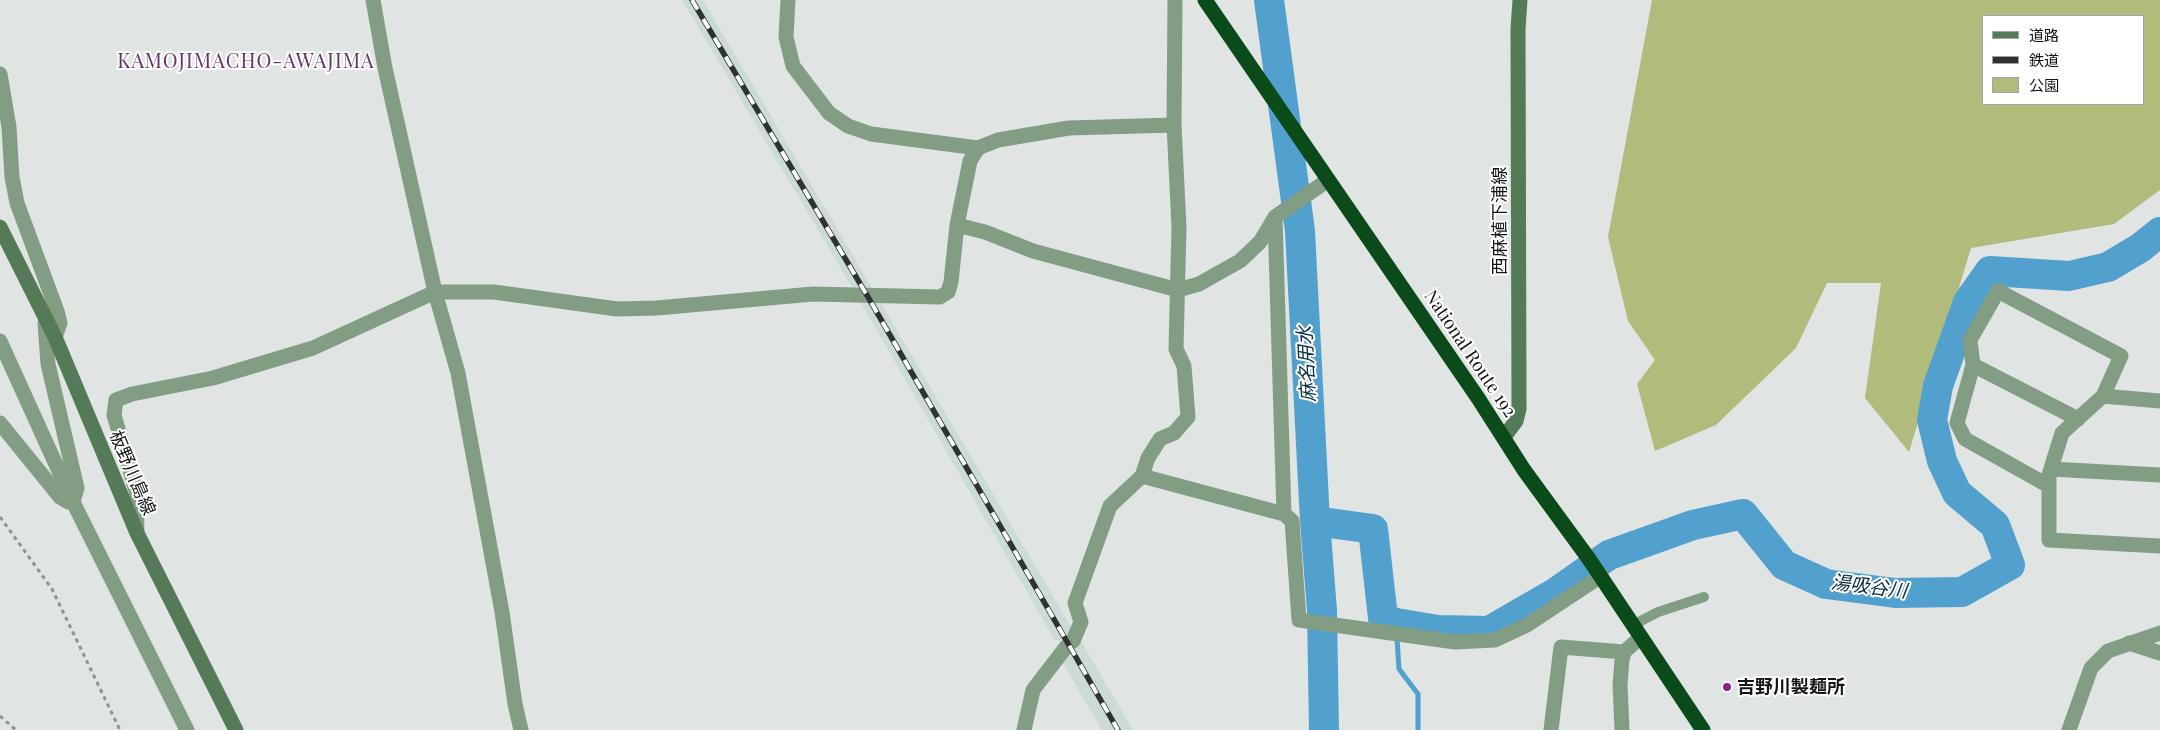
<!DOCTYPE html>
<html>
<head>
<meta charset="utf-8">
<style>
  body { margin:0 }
  #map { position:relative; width:2160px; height:730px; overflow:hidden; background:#e0e5e3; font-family:"Playfair Display","Noto Sans JP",serif }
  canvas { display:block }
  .legend { position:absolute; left:1982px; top:15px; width:162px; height:90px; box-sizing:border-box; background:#fff; border:1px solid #a1a2a1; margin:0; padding:6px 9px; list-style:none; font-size:15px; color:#141615 }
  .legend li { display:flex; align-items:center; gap:10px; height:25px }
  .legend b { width:25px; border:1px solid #a1a2a1 }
</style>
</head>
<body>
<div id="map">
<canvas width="2160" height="730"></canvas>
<ul class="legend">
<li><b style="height:6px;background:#547a57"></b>道路</li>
<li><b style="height:6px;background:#303231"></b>鉄道</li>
<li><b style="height:14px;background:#b0bb7c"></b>公園</li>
</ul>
</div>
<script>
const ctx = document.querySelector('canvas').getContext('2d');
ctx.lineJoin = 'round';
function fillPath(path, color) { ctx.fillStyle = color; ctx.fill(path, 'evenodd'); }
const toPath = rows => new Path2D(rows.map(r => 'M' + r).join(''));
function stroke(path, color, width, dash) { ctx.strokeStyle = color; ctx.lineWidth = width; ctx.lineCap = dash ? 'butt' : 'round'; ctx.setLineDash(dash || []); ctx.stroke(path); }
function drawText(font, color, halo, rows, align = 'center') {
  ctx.font = font + ' "Playfair Display","Noto Sans JP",serif'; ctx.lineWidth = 4; ctx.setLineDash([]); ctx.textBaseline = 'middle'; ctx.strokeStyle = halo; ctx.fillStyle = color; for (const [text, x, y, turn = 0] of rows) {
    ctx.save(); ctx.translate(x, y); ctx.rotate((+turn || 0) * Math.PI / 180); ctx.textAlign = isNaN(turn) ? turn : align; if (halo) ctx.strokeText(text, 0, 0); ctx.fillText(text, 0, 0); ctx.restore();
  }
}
fillPath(toPath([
  [682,0,703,0,1073,630,1075,644,1081,641,1133,730,1102,730,1061,660,1062,641,1054,639,857,296]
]), '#cddbd7');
fillPath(toPath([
  [1652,0,2160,0,2160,190,2114,224,1971,248,1909,452,1865,398,1881,283,1827,283,1796,348,1716,425,1655,451,1637,384,1655,360,1628,321,1608,237],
  [1984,16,2144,16,2144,104,1984,104]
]), '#b0bb7c');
stroke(toPath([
  [1396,623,1399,669,1418,694,1418,730]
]), '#51a0cd', 5);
stroke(toPath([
  [1269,0,1300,231,1315,521,1322,611,1324,730],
  [1315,521,1373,529,1383,618,1396,623,1438,630,1489,631,1555,593,1609,555,1693,525,1743,514,1784,565,1826,584,1895,593,1962,592,2010,565,1995,525,1957,493,1942,461,1932,420,1938,386,1968,302,1990,271,2069,276,2108,267,2140,248,2160,232]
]), '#51a0cd', 30);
stroke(toPath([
  [0,517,52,589,120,730],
  [0,716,16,730]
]), '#8e9290', 3, [4, 4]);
stroke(toPath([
  [1633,625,1658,612,1704,597]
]), '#839d84', 10);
stroke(toPath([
  [788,0,786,37,793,66,829,113,848,126,871,134,978,148],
  [0,74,9,127,12,177,17,203,57,311,60,323,55,337],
  [1328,180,1275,217,1284,514,1292,521,1299,620,1455,642,1495,640,1527,625,1601,576],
  [957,225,970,161,978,148,998,140,1069,128,1174,125],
  [45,323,48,364,77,488,73,502],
  [0,341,73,502,187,730],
  [1973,365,2078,419],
  [2160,401,2103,396,2062,433,2049,475,2049,540,2160,546],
  [0,423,60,497,68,502,73,502],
  [2051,469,2160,475],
  [1142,476,1284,514],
  [2049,486,1965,439,1957,423,1973,365,1970,340,1998,291,2121,356,2103,396],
  [137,533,136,491,114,415,116,400,132,394,213,378,313,348,435,292,385,68,373,0],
  [1073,641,1081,622,1075,603,1110,506,1142,476,1148,458,1160,439,1174,433,1188,417,1184,366,1176,349,1179,227,1174,125,1175,0],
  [2129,643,2160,653],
  [521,730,515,704,502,612,458,373,435,292,494,292,617,309,657,308,813,294,940,297,948,292,951,282,957,225,985,232,1033,251,1178,290,1199,284,1240,261,1260,242,1275,217],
  [1024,730,1033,690,1066,647],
  [1551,730,1561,647,1624,652],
  [1622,730,1620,685,1622,660,1624,652,1641,637],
  [2069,730,2091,668,2108,651,2160,633]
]), '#839d84', 15);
stroke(toPath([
  [0,227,55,337,137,533,236,730],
  [1504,437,1516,421,1519,409,1518,29,1520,0]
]), '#547a57', 15);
stroke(toPath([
  [1205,0,1478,398,1524,470,1589,559,1703,730]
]), '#0b4b19', 15);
const rail = toPath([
  [692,0,868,297,1118,730]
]);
stroke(rail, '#303231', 5.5);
stroke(rail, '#fff', 4, [11]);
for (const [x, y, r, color] of [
  [1727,687,5,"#86228b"]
]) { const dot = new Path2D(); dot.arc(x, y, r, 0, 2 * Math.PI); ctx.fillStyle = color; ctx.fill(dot); stroke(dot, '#fff', 2); }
drawText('18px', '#141615', '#fff', [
  ["西麻植下浦線",1500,221,-90],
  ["National Route 192",1470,354,56],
  ["板野川島線",132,473,67]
]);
drawText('bold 18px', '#141615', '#fff', [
  ["吉野川製麺所",1737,687]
], 'left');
drawText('italic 19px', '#0a2e41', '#fff', [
  ["麻名用水",1307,364,-93],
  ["湯吸谷川",1869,587,7]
]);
ctx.letterSpacing = '1px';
drawText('20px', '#663567', '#fff', [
  ["KAMOJIMACHO-AWAJIMA",246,62]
]);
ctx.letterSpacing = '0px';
</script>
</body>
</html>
